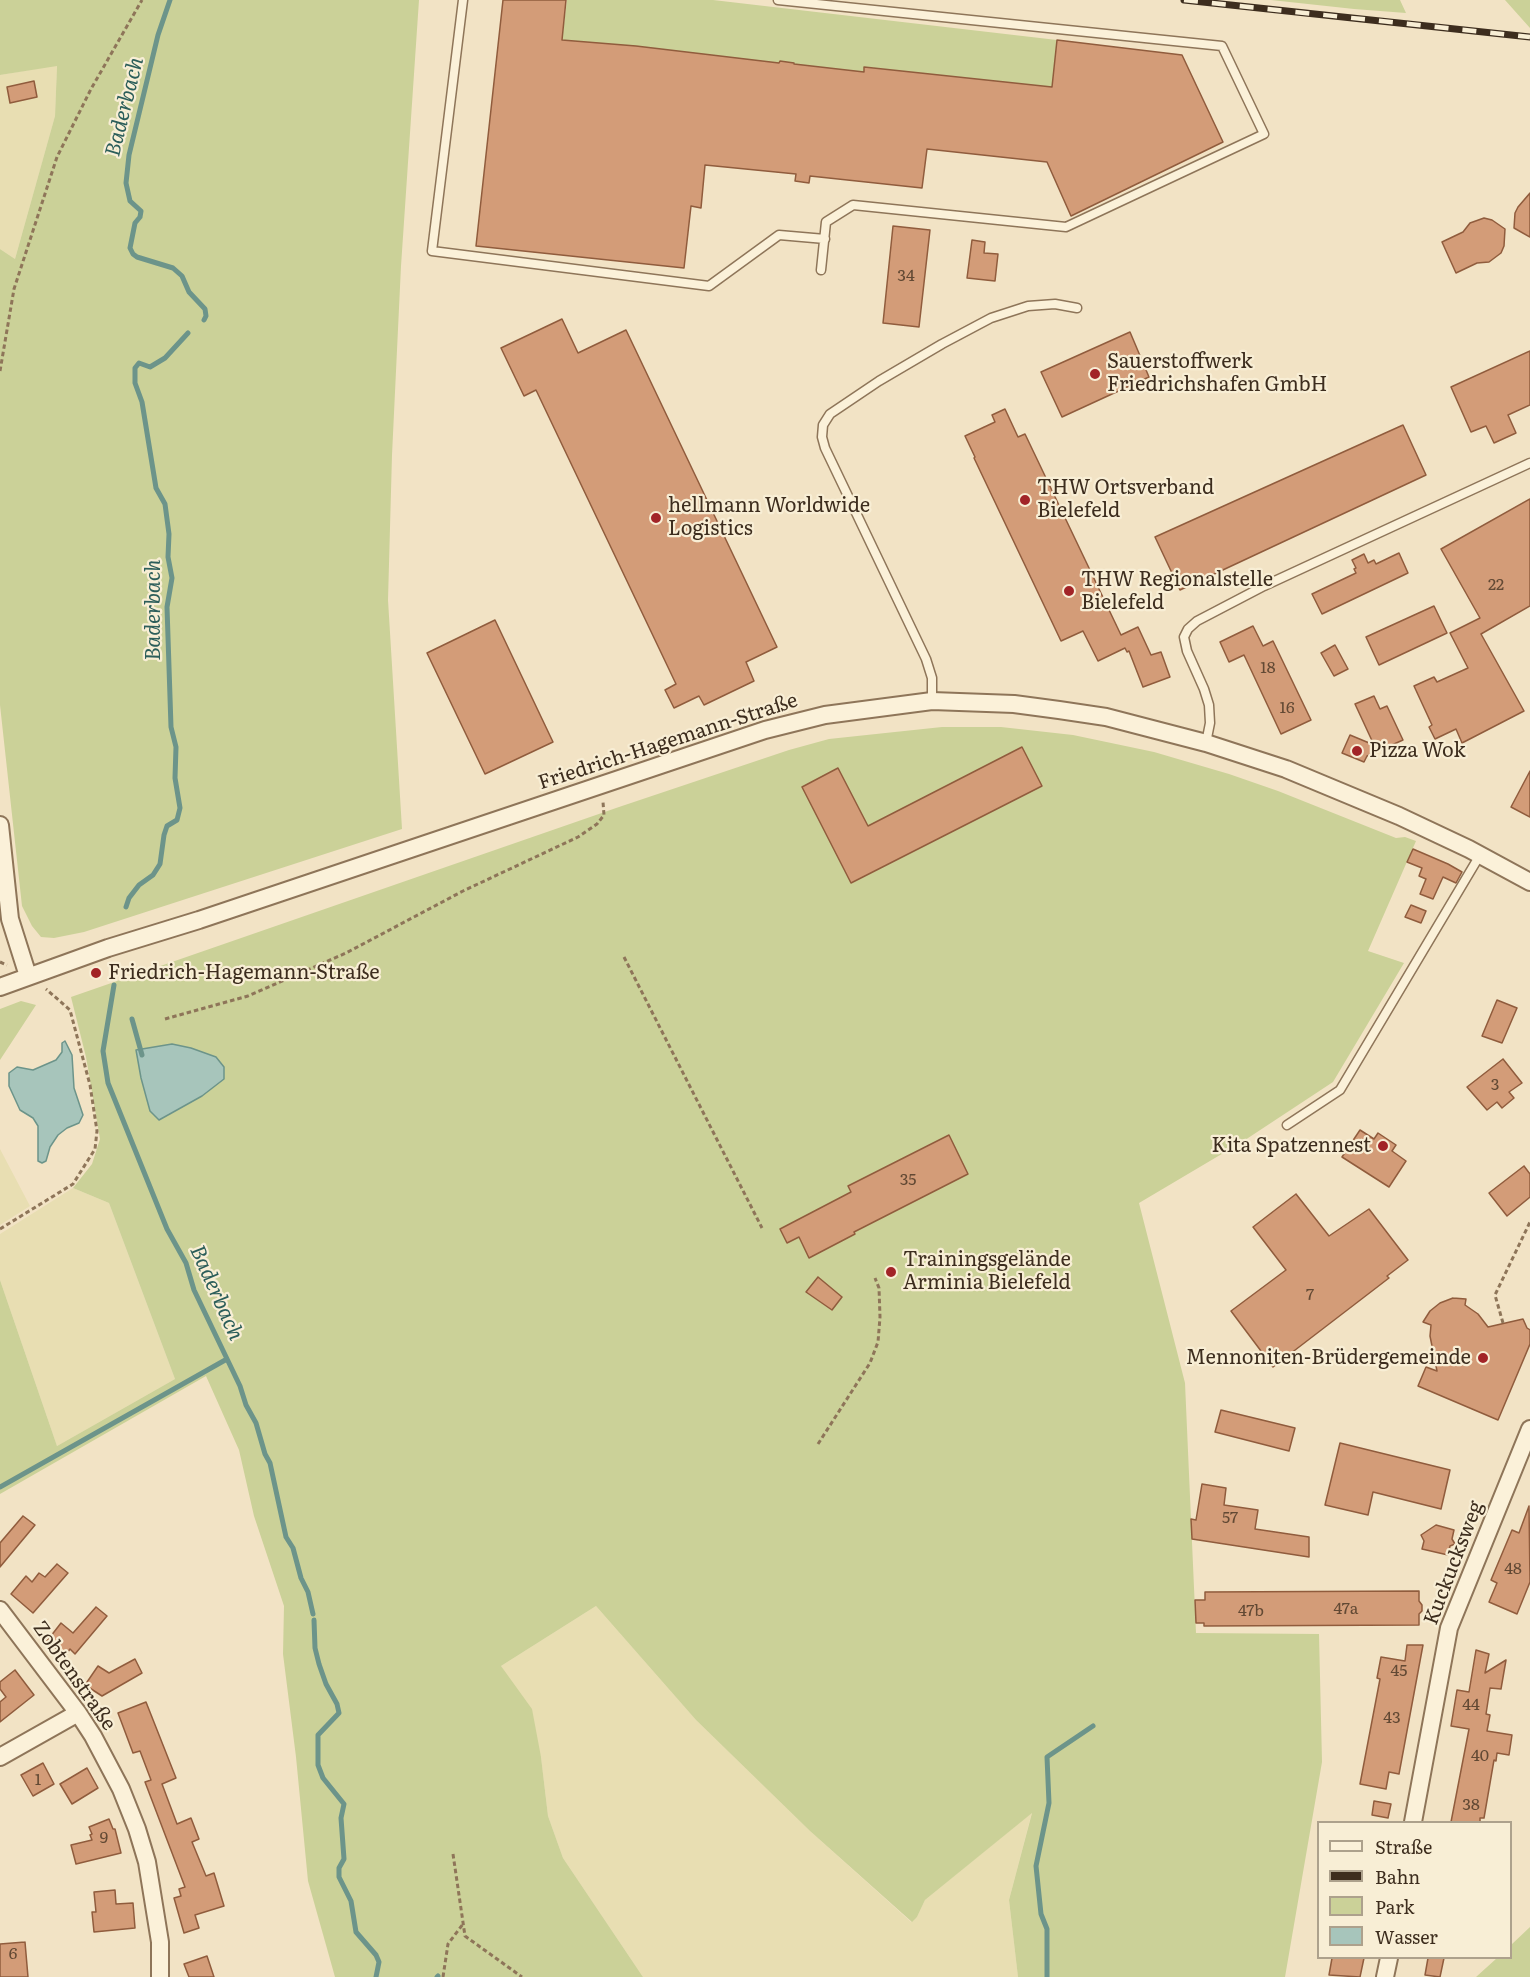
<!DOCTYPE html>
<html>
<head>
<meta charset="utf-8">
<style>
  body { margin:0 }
  #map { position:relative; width:1530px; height:1977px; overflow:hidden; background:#f2e3c5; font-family:Literata,serif }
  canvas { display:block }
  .legend { position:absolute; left:1317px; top:1821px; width:195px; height:138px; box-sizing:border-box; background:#f8eed5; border:2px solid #ada18c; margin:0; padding:8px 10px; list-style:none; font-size:18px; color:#3d2d1e }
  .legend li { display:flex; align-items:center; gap:12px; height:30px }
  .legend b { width:30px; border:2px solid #ada18c }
</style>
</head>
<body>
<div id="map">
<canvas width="1530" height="1977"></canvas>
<ul class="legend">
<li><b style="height:8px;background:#fbf1d9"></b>Straße</li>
<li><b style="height:8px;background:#3d2d1e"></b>Bahn</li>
<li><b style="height:16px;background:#cbd198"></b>Park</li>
<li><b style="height:16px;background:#a7c5bb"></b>Wasser</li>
</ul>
</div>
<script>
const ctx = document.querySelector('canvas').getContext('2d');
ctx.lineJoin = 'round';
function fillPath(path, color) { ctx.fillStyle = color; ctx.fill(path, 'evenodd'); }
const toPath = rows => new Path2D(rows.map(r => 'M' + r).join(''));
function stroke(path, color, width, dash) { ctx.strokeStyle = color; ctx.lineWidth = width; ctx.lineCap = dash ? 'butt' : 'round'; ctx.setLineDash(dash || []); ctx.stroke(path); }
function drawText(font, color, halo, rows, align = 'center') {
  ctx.font = font + ' Literata,serif'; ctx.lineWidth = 4.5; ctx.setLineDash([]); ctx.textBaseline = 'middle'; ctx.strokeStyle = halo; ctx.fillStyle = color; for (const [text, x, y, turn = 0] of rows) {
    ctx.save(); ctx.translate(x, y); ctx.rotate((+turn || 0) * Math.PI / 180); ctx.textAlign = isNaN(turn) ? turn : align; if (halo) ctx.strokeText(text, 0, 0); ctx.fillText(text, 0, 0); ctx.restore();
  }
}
fillPath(toPath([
  [57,65,55,116,15,259,0,249,0,75],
  [0,1149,30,1206,0,1225],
  [73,1188,109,1203,175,1379,57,1446,0,1280,0,1234],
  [596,1606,696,1720,810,1831,911,1922,917,1917,925,1900,1032,1812,1009,1900,1018,1977,643,1977,563,1858,548,1816,541,1757,501,1666]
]), '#e8deb2');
fillPath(toPath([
  [0,0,419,0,401,266,392,455,388,600,402,829,84,932,54,938,41,937,32,926,22,906,0,705,0,249,15,259,55,116,57,66,0,75],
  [567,0,713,0,1057,40,1052,87,865,67,864,72,562,40],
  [1271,0,1400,0,1406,13,1354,9],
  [1505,0,1530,0,1530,28],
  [942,727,1001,727,1073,735,1154,752,1229,774,1278,791,1396,838,1405,837,1416,841,1368,951,1404,963,1333,1082,1242,1142,1139,1203,1185,1383,1196,1633,1319,1634,1322,1762,1285,1977,1018,1977,1009,1900,1032,1813,925,1900,917,1917,912,1922,810,1831,696,1720,596,1606,501,1666,532,1709,541,1757,548,1816,563,1858,643,1977,335,1977,308,1881,296,1757,283,1654,284,1606,254,1516,239,1450,206,1376,0,1494,0,1280,57,1446,175,1379,109,1203,73,1188,92,1164,100,1139,86,1057,71,997,619,807,789,750,829,739],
  [21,1001,36,1005,0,1060,0,1009],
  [1530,1927,1530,1977,1476,1977,1497,1958,1510,1958,1511,1945]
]), '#cbd198');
const water = toPath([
  [65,1041,72,1055,74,1088,83,1115,79,1123,67,1128,58,1135,50,1147,46,1161,42,1163,38,1161,38,1126,33,1118,20,1110,9,1086,9,1073,17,1067,33,1070,56,1060,62,1052,62,1043,65,1041],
  [172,1044,191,1048,216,1057,224,1067,224,1079,202,1096,159,1120,150,1111,141,1078,136,1050,172,1044]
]);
fillPath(water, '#a7c5bb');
stroke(water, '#6c948a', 1.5);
stroke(toPath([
  [170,0,158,35,129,155,126,183,130,201,141,211,140,217,135,223,130,248,133,254,137,257,173,268,182,276,189,292,205,309,206,316,204,320],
  [126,907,129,898,139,885,153,875,160,864,164,835,167,826,177,820,180,808,175,778,176,747,171,727,167,607,172,578,168,557,169,534,165,504,156,488,142,402,135,383,135,368,139,363,150,367,165,358,188,333],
  [114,985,103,1051,108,1083,167,1229,186,1263,194,1290,240,1386,246,1405,256,1423,265,1454,270,1463,286,1537,293,1548,301,1578,308,1592,313,1614],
  [132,1019,142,1055],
  [0,1487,227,1359],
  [314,1620,315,1648,319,1664,326,1684,337,1704,339,1713,318,1735,318,1765,323,1778,344,1804,341,1818,344,1859,339,1868,339,1877,351,1901,356,1932,376,1955,379,1962,376,1977],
  [437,1977,438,1976],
  [1047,1977,1047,1929,1041,1914,1036,1866,1049,1803,1047,1757,1093,1726]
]), '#6c948a', 5);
const building = toPath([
  [503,0,566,0,562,40,636,46,779,63,780,61,794,63,794,64,864,72,864,67,1052,87,1057,40,1182,55,1223,142,1071,216,1047,162,927,149,922,188,810,176,809,183,795,181,796,174,705,165,701,208,691,206,684,268,476,246,503,0],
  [34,81,37,97,10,103,7,87,34,81],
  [1530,193,1530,237,1514,228,1515,213,1518,207,1530,193],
  [1484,218,1492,220,1505,229,1504,246,1501,253,1489,262,1477,263,1456,273,1442,242,1463,232,1470,223,1484,218],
  [893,226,930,230,919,327,883,323,893,226],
  [972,240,985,242,984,253,998,254,995,281,967,278,972,240],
  [562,319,578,353,626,330,777,647,746,662,754,681,704,705,699,696,674,708,665,690,676,684,536,390,524,396,501,348,562,319],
  [1130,332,1149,377,1062,417,1041,372,1130,332],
  [1530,351,1530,405,1508,415,1516,433,1494,443,1486,426,1471,432,1451,387,1530,351],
  [1005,409,1018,437,1025,434,1121,635,1138,627,1151,655,1161,652,1170,677,1143,687,1129,651,1127,652,1125,648,1098,661,1083,631,1061,641,974,458,975,457,965,436,995,422,992,415,1005,409],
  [1403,425,1426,475,1180,590,1155,537,1403,425],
  [1530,499,1530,606,1481,634,1524,711,1462,743,1456,729,1435,739,1429,727,1432,725,1414,686,1434,677,1437,682,1468,668,1450,633,1480,618,1441,549,1530,499],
  [1399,553,1408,573,1322,614,1312,594,1356,573,1354,569,1356,568,1352,560,1364,554,1368,563,1374,560,1376,564,1399,553],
  [1434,606,1447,633,1379,665,1366,637,1434,606],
  [495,620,553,742,485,774,427,653,495,620],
  [1253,626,1263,646,1273,641,1311,720,1281,734,1244,655,1229,662,1220,642,1253,626],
  [1335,645,1348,669,1334,676,1321,653,1335,645],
  [1374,696,1380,709,1387,706,1403,740,1367,756,1364,762,1342,753,1350,735,1374,745,1355,704,1374,696],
  [1022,747,1042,786,851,883,802,787,838,768,868,826,1022,747],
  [1530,771,1530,817,1511,807,1530,771],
  [1413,849,1448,864,1462,872,1456,883,1443,877,1433,899,1420,894,1426,879,1419,876,1422,868,1407,862,1413,849],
  [1411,905,1426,911,1421,923,1405,917,1411,905],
  [1497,1000,1517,1008,1502,1043,1482,1036,1497,1000],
  [1503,1059,1522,1083,1509,1092,1514,1098,1502,1108,1497,1102,1487,1110,1467,1087,1503,1059],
  [1360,1130,1374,1139,1378,1133,1396,1145,1392,1151,1406,1161,1389,1187,1342,1157,1360,1130],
  [949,1135,968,1174,854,1232,855,1234,809,1258,799,1237,787,1243,780,1229,851,1192,848,1186,949,1135],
  [1524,1166,1530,1174,1530,1197,1507,1216,1489,1193,1524,1166],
  [1296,1194,1329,1236,1369,1209,1408,1260,1387,1276,1389,1278,1273,1367,1231,1311,1286,1270,1253,1227,1296,1194],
  [818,1277,842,1297,832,1310,806,1292,818,1277],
  [1453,1298,1466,1299,1465,1305,1478,1314,1488,1327,1523,1319,1527,1328,1530,1330,1530,1344,1498,1420,1418,1386,1426,1367,1437,1371,1430,1336,1431,1325,1423,1322,1430,1311,1440,1303,1453,1298],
  [1221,1410,1295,1428,1289,1451,1215,1432,1221,1410],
  [1340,1443,1450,1470,1441,1509,1373,1492,1368,1515,1325,1505,1340,1443],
  [1202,1484,1226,1488,1224,1505,1258,1510,1255,1529,1309,1537,1309,1557,1192,1539,1191,1519,1196,1520,1202,1484],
  [1529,1506,1530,1582,1517,1614,1489,1602,1497,1583,1491,1580,1512,1530,1519,1533,1529,1506],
  [23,1516,35,1525,0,1567,0,1543,23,1516],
  [1436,1525,1454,1530,1452,1539,1455,1544,1450,1546,1448,1555,1422,1549,1424,1541,1421,1535,1436,1525],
  [57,1564,68,1573,33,1613,11,1594,26,1576,32,1582,39,1573,45,1577,57,1564],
  [1419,1591,1419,1601,1422,1605,1422,1611,1419,1614,1419,1625,1204,1626,1204,1623,1196,1623,1195,1600,1205,1600,1205,1592,1419,1591],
  [96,1607,107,1616,75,1654,70,1649,65,1656,47,1641,61,1623,73,1633,96,1607],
  [1407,1645,1423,1645,1399,1774,1389,1772,1386,1789,1360,1784,1380,1679,1377,1678,1381,1657,1405,1661,1407,1645],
  [1476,1650,1489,1654,1485,1673,1506,1660,1501,1689,1490,1688,1486,1714,1490,1715,1487,1731,1512,1735,1509,1755,1497,1753,1496,1761,1494,1760,1484,1818,1480,1818,1480,1822,1451,1822,1469,1729,1451,1726,1457,1690,1469,1692,1476,1650],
  [135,1659,142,1673,102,1696,85,1685,98,1666,109,1673,135,1659],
  [15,1670,34,1695,0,1722,0,1702,6,1697,0,1689,0,1682,15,1670],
  [146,1702,176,1778,162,1784,177,1824,191,1818,199,1839,192,1842,206,1876,214,1873,224,1906,195,1915,199,1928,184,1933,174,1898,181,1896,179,1889,185,1887,145,1782,151,1780,140,1751,133,1753,118,1713,146,1702],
  [43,1763,54,1784,33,1796,21,1775,43,1763],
  [87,1768,98,1788,72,1804,60,1784,87,1768],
  [1374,1801,1391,1804,1388,1818,1372,1815,1374,1801],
  [109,1819,113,1829,115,1829,121,1853,76,1864,71,1845,92,1840,90,1835,92,1834,89,1827,109,1819],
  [115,1890,116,1904,133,1903,135,1928,94,1932,92,1912,96,1912,94,1892,115,1890],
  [25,1942,28,1977,0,1977,0,1944,25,1942],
  [207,1956,214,1977,189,1977,184,1964,207,1956],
  [1332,1958,1364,1958,1360,1977,1329,1975,1332,1958],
  [1428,1958,1444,1958,1440,1977,1425,1975,1428,1958]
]);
fillPath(building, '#d39c78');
stroke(building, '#905c3d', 1.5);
const lane = toPath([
  [463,0,432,251,709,286,779,235,825,239],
  [778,0,1222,46,1264,134,1066,227,853,205,826,222,821,270],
  [932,701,932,678,926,659,825,448,822,437,823,425,830,414,879,381,942,344,991,318,1028,306,1055,304,1077,308],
  [1206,743,1210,723,1209,705,1204,689,1187,651,1184,637,1188,629,1197,621,1264,586,1530,463],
  [1287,1125,1340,1090,1480,855]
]);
const street = toPath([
  [0,825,10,919,28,976],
  [0,987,108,948,199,920,765,730,825,715,932,701,1014,704,1059,710,1106,717,1206,743,1286,769,1399,816,1469,849,1530,882],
  [0,1610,78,1713,93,1736,121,1789,137,1829,147,1862,160,1942,160,1977],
  [0,1757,78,1713],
  [1413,1822,1449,1628,1530,1429],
  [1385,1977,1389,1958]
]);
stroke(lane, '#8e7559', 11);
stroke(street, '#8e7559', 20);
stroke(toPath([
  [0,371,14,289,57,157,91,89,142,0],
  [624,957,762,1228],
  [0,962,7,965],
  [165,1019,248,996,346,953,463,891,578,837,597,824,604,815,603,802],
  [0,1229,73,1184,95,1149,97,1131,90,1085,70,1010,46,989],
  [1503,1323,1495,1295,1530,1222],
  [818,1444,870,1363,878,1342,880,1317,879,1288,875,1278],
  [453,1854,465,1936,522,1977],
  [443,1977,448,1944,463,1924]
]), '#8e7559', 3, [4.5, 3]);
stroke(lane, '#fbf1d9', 8);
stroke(street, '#fbf1d9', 16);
const rail = toPath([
  [1184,0,1530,37]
]);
stroke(rail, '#3d2d1e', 7);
stroke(rail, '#f8eed5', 4.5, [14]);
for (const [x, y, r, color] of [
  [1095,374,6,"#a22427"],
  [1025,500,6,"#a22427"],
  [656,518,6,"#a22427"],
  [1069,591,6,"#a22427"],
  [1357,751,6,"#a22427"],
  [96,973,6,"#a22427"],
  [1383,1146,6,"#a22427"],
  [891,1272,6,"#a22427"],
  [1483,1358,6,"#a22427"]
]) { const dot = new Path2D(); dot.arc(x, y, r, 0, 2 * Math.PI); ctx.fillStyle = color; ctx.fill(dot); stroke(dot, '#f8eed5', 2); }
drawText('16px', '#624934', null, [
  ["34",906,276],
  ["22",1496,585],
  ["18",1268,668],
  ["16",1287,708],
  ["3",1495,1085],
  ["35",908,1180],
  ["7",1310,1295],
  ["57",1230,1518],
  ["48",1513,1569],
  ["47a",1346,1609],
  ["47b",1251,1611],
  ["45",1399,1671],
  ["44",1471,1705],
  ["43",1392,1718],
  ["40",1480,1756],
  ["1",38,1780],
  ["38",1471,1805],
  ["9",104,1838],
  ["6",13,1954]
]);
drawText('20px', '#3d2d1e', '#f8eed5', [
  ["Sauerstoffwerk",1107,362],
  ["Friedrichshafen GmbH",1107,385],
  ["THW Ortsverband",1037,488],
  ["Bielefeld",1037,511],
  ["hellmann Worldwide",668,506],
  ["Logistics",668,529],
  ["THW Regionalstelle",1081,580],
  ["Bielefeld",1081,603],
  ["Pizza Wok",1369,751],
  ["Friedrich-Hagemann-Straße",108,973],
  ["Kita Spatzennest",1371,1146,"right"],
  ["Trainingsgelände",903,1260],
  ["Arminia Bielefeld",903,1283],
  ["Mennoniten-Brüdergemeinde",1471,1358,"right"]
], 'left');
drawText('20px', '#3d2d1e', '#f8eed5', [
  ["Friedrich-Hagemann-Straße",668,742,-18],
  ["Kuckucksweg",1454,1563,-69],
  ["Zobtenstraße",74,1676,55]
]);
drawText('italic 21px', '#2c5e5a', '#f8eed5', [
  ["Baderbach",125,107,-76],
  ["Baderbach",154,610,-90],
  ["Baderbach",216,1293,66]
]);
</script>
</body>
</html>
